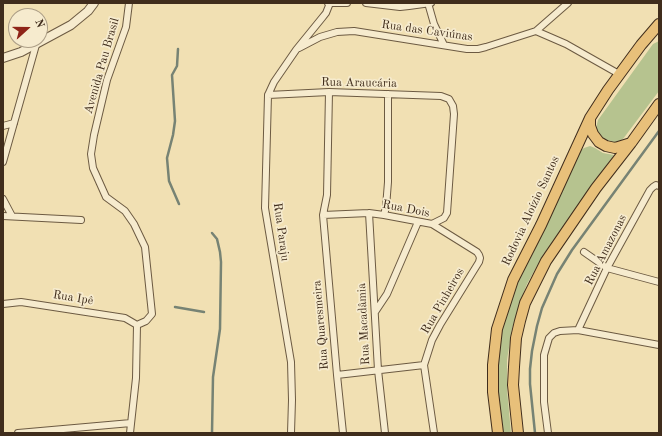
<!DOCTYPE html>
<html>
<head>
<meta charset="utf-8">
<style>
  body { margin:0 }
  #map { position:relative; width:662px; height:436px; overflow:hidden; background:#f1e0b3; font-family:"Old Standard TT",serif }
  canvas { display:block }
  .frame { position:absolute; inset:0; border:4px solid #402d1c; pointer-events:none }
  .north { position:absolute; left:8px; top:8px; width:40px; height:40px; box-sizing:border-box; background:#f6ebce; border:1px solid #ad9f87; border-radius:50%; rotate:69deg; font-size:11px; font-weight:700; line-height:16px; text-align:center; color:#402d1c }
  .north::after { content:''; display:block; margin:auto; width:14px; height:18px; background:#8f2418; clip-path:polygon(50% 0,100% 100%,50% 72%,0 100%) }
</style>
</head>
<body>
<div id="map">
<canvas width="662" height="436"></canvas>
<div class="frame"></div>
<div class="north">N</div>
</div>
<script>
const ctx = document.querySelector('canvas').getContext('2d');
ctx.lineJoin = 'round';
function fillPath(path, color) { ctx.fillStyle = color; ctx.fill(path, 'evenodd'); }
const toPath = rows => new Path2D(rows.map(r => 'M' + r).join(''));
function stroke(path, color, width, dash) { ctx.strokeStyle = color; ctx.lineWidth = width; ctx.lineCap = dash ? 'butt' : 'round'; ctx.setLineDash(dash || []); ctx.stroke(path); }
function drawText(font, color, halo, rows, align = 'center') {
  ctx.font = font + ' "Old Standard TT",serif'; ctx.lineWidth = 3.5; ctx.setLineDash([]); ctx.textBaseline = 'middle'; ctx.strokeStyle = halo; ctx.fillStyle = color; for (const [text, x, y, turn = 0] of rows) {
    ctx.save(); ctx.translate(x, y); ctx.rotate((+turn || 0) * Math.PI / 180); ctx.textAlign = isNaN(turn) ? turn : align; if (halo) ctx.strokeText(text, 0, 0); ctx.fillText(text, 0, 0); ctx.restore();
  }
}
fillPath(toPath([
  [659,41,659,91,623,139,616,143,609,142,602,139,597,132,596,128,598,120,653,44],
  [590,146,595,148,603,153,614,155,543,255,527,284,521,299,512,329,507,360,507,390,511,433,501,433,498,406,497,359,502,327,512,295,531,250,580,151,584,148]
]), '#b6c38f');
stroke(toPath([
  [178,49,177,66,172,75,175,121,173,135,167,158,169,181,179,204],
  [212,233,217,239,220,252,221,262,220,329,213,377,212,433],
  [175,307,204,312],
  [535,433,530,384,530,369,532,351,537,326,542,308,557,274,572,250,659,131]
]), '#778374', 2.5);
const minor = toPath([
  [129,3,126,27,107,80,94,135,91,154,93,168,106,197,125,211,134,224,145,247,152,314,146,321,137,325],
  [328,3,347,3],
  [366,3,400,7,409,6,431,3],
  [428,3,434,24,444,45],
  [536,31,568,3],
  [299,48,320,37,337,32,354,31,467,49,478,49,486,47,536,31,566,44,619,74],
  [329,92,327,195,323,215,337,375,343,433],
  [268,95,329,92,441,96,449,99,453,106,454,114,447,213,444,218,432,224],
  [3,126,14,123],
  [3,162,36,45],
  [3,199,12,216],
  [369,213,378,370,385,433],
  [323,215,369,213,384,215,432,224,477,252,479,255,480,258,479,262,440,325,432,340,424,365,434,433],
  [384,215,386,207,388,182,388,94],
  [3,216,81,220],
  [584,252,607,268,659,282],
  [3,304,21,302,125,318,137,325],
  [375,312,387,294,418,222],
  [578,330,607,268,650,190,653,187,656,185,659,186],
  [337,375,424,365],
  [18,433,131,423],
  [130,433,136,378,137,325],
  [291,433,292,400,291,362,265,208,268,95,274,82,296,50,322,18,326,13,330,3],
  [548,433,544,402,544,355,549,338,554,333,560,331,578,330,659,345]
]);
const tertiary = toPath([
  [3,58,21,52,71,25,88,11,94,3]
]);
const primary = toPath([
  [590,118,590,126,593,134,599,142,606,146,615,148,631,143],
  [498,433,493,392,493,365,497,329,513,280,541,225,590,118,608,90,641,45,659,24],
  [518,433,513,385,514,367,516,338,520,321,525,303,546,261,596,188,631,143,659,104]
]);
stroke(minor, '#6c5a42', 8);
stroke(tertiary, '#6c5a42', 10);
stroke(primary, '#402d1c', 12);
stroke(minor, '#f6ebce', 6);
stroke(tertiary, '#f6ebce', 8);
stroke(primary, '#e8c07a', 10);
drawText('12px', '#402d1c', '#f6ebce', [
  ["Rua das Caviúnas",427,31,8],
  ["Avenida Pau Brasil",102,66,-74],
  ["Rua Araucária",359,83,1],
  ["Rua Dois",406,209,11],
  ["Rodovia Aloízio Santos",531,211,-65],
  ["Rua Paraju",281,232,82],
  ["Rua Amazonas",606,250,-63],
  ["Rua Ipê",73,298,9],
  ["Rua Pinheiros",443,301,-60],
  ["Rua Macadâmia",364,324,-93],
  ["Rua Quaresmeira",321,325,-95]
]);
</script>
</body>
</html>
